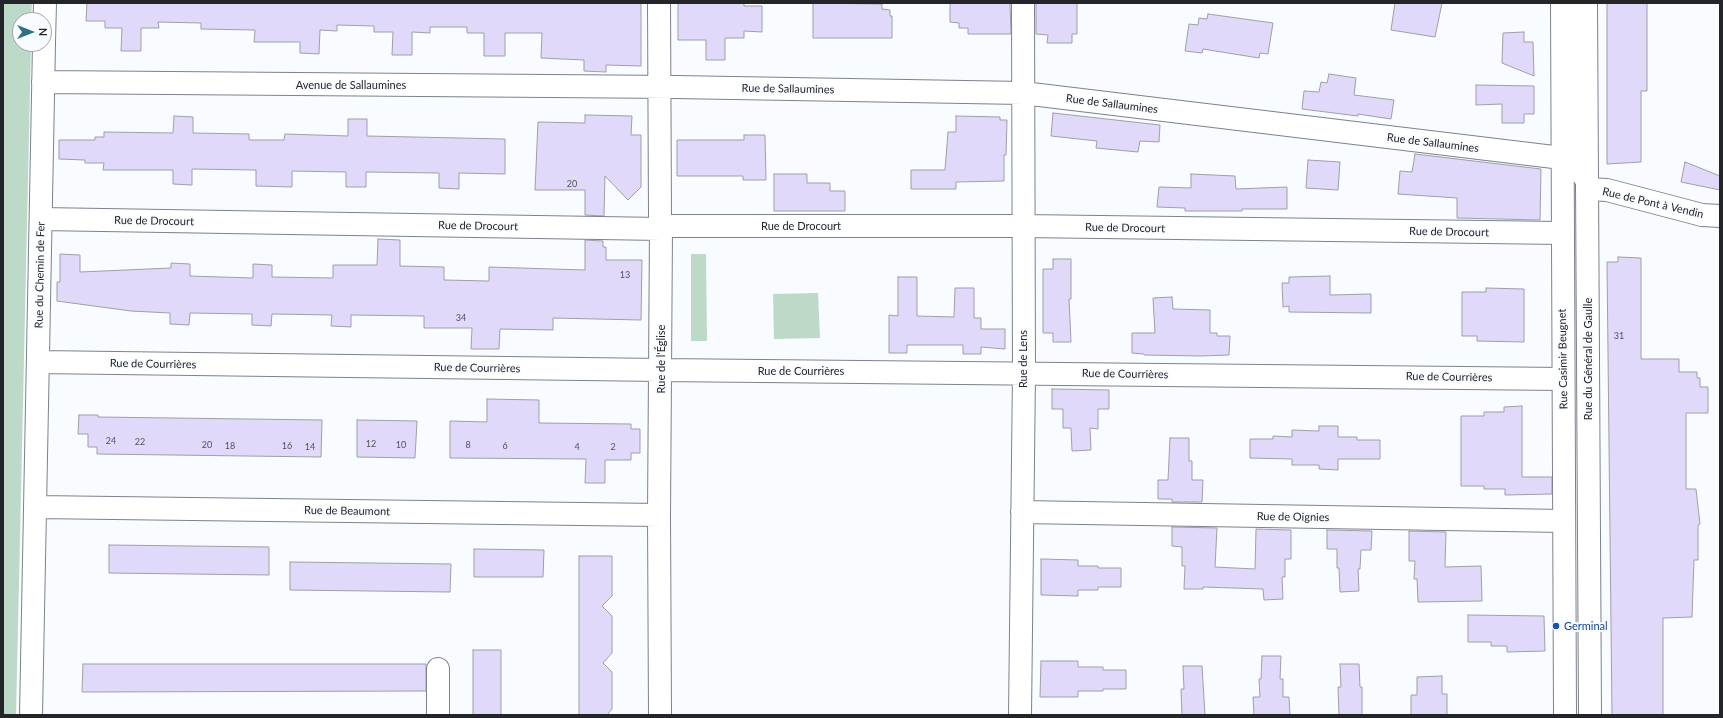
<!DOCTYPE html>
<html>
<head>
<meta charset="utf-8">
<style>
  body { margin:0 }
  #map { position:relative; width:1723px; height:718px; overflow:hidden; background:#f8fbff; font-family:Lato,sans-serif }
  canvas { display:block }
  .frame { position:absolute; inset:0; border:4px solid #232529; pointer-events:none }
  .north { position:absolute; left:12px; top:12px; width:40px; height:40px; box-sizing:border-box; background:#f8fbff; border:1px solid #a3a5a9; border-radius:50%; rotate:90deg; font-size:11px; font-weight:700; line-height:16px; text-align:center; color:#232529 }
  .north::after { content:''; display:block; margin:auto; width:14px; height:18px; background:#2d7181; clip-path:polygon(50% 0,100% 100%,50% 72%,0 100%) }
</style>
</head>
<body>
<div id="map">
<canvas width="1723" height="718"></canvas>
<div class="frame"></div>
<div class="north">N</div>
</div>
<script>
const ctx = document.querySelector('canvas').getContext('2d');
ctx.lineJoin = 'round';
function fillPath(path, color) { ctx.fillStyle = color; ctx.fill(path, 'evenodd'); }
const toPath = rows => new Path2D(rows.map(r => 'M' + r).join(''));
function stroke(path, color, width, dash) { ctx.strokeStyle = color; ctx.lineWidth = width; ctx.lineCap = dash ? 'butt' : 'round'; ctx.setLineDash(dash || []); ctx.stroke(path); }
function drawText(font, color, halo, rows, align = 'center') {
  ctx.font = font + ' Lato,sans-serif'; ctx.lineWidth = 4; ctx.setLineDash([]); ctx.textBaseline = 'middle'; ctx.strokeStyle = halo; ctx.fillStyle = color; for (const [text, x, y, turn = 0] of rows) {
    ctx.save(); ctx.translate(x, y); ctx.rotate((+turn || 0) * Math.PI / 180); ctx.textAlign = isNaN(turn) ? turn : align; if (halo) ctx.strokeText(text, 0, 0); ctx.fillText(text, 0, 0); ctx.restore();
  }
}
fillPath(toPath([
  [3,3,32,3,31,20,20,20,20,44,31,44,16,715,3,715],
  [691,254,706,254,707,341,691,341],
  [818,293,820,338,774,339,773,294]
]), '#bdd9c8');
const building = toPath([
  [87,3,641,3,641,66,606,65,606,72,584,71,584,60,541,58,542,33,505,33,505,56,484,56,484,33,467,33,467,27,430,27,430,33,412,32,412,55,392,55,393,32,374,32,374,26,337,25,337,31,320,30,319,54,300,53,300,42,254,42,255,30,201,29,201,23,158,22,159,28,141,28,141,51,121,51,122,28,105,28,105,21,86,21,87,3],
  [678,3,744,3,744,6,762,6,762,32,744,31,744,38,725,38,725,60,706,60,706,40,678,40,678,3],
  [813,3,882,4,882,9,890,10,890,16,892,16,892,38,813,38,813,3],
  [950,3,1010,3,1011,34,968,34,968,28,959,28,959,23,950,22,950,3],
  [1036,3,1077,3,1077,34,1072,34,1072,43,1047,43,1048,35,1036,34,1036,3],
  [1395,3,1442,3,1435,37,1391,30,1395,3],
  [1607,3,1647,3,1647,91,1641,91,1641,162,1607,164,1607,3],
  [1208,14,1273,23,1268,54,1260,53,1259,58,1203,49,1202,53,1185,51,1189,24,1198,25,1199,18,1207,19,1208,14],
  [1524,32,1524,42,1533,42,1534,76,1502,63,1503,33,1524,32],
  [1329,74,1356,78,1354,95,1394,100,1391,119,1358,114,1358,116,1302,109,1304,91,1319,92,1321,82,1327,83,1329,74],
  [1476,85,1534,86,1534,114,1524,114,1524,123,1502,123,1502,104,1476,105,1476,85],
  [1053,113,1160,125,1159,142,1140,141,1138,152,1096,148,1097,141,1051,136,1053,113],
  [585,115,632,116,631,135,641,135,641,187,628,200,605,176,604,216,585,215,585,190,535,190,538,122,585,123,585,115],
  [174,116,193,117,193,133,249,134,249,140,284,140,285,134,348,136,348,119,367,119,367,136,505,139,505,174,459,173,459,189,439,188,439,173,366,172,366,187,346,187,346,172,292,171,292,187,256,186,256,170,192,169,192,185,173,184,173,170,103,170,104,163,85,163,85,160,59,159,59,140,95,140,95,137,104,137,104,132,173,133,174,116],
  [956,116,1000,117,1000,120,1007,120,1006,155,1004,155,1004,181,956,182,956,189,911,189,911,170,945,170,948,132,956,132,956,116],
  [744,135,765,135,766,180,743,180,743,176,677,176,677,140,744,140,744,135],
  [1415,154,1541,169,1540,220,1457,218,1457,198,1398,194,1400,171,1412,172,1415,154],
  [1308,160,1340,162,1338,190,1306,188,1308,160],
  [1685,162,1720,176,1720,190,1681,182,1685,162],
  [774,174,807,174,807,183,830,183,830,191,845,191,845,211,774,211,774,174],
  [1191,174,1235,176,1236,189,1287,187,1287,209,1242,209,1242,211,1185,211,1185,208,1157,207,1159,187,1191,188,1191,174],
  [378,239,400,240,400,266,444,267,444,280,489,281,489,267,585,270,585,240,603,241,603,247,606,247,606,260,642,260,641,320,553,318,553,330,500,329,499,349,471,349,472,328,424,328,424,316,351,315,351,327,331,326,332,315,272,314,271,326,252,325,252,314,190,313,189,325,170,324,170,313,131,311,57,301,57,282,60,282,60,254,80,255,80,272,171,268,171,263,190,264,190,276,253,278,253,264,272,265,272,277,333,278,333,265,377,265,378,239],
  [1618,257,1641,258,1641,359,1679,359,1679,372,1697,372,1697,378,1700,378,1700,387,1708,387,1708,413,1686,413,1686,489,1696,489,1700,524,1698,525,1698,560,1694,560,1692,617,1663,618,1663,715,1612,715,1607,262,1618,262,1618,257],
  [1053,259,1071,259,1071,299,1069,299,1071,342,1053,342,1053,333,1043,333,1043,269,1053,269,1053,259],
  [1330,276,1330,295,1371,294,1371,313,1289,312,1289,306,1283,307,1282,283,1289,283,1289,277,1330,276],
  [898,277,917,277,917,316,954,317,955,288,974,288,974,318,981,318,981,329,1005,329,1005,349,981,347,981,354,963,354,963,345,907,345,907,353,889,353,889,315,898,316,898,277],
  [1486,288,1524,289,1524,342,1477,341,1477,336,1462,336,1462,292,1486,292,1486,288],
  [1172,297,1173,309,1210,310,1210,333,1217,333,1217,336,1230,336,1229,355,1201,356,1144,355,1144,354,1132,353,1132,333,1155,333,1153,298,1172,297],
  [1052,389,1109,390,1109,409,1098,409,1098,429,1090,428,1091,450,1072,451,1071,428,1063,428,1063,409,1052,409,1052,389],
  [487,399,539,400,539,423,631,424,631,429,640,429,640,453,631,453,631,460,605,460,605,483,585,483,586,459,450,458,450,421,487,422,487,399],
  [1522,406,1522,477,1552,477,1552,494,1505,495,1505,489,1484,489,1484,486,1461,486,1461,416,1484,416,1484,412,1504,412,1504,407,1522,406],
  [79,415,98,415,98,417,322,420,321,457,97,454,97,447,88,447,88,434,78,434,79,415],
  [357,420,417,421,415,458,357,457,357,420],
  [1319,426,1338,426,1338,437,1357,437,1357,440,1380,440,1380,459,1338,459,1338,470,1319,469,1319,465,1292,465,1292,459,1250,458,1250,439,1273,439,1273,436,1292,437,1292,430,1319,431,1319,426],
  [1170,438,1189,438,1189,461,1192,461,1192,480,1203,480,1202,502,1172,502,1172,499,1158,499,1158,480,1168,480,1170,438],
  [1172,527,1217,528,1215,567,1255,569,1256,529,1291,530,1291,559,1285,559,1285,577,1282,577,1283,599,1264,600,1263,589,1203,587,1203,589,1184,589,1185,566,1182,566,1182,547,1172,546,1172,527],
  [1327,530,1372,531,1371,550,1361,550,1360,569,1358,569,1359,591,1340,592,1339,568,1337,568,1337,549,1327,549,1327,530],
  [1409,531,1446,532,1445,567,1481,566,1482,601,1418,602,1417,579,1414,579,1415,561,1409,561,1409,531],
  [109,545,269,547,269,575,109,573,109,545],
  [474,549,544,550,543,577,474,577,474,549],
  [579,556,612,556,612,596,602,606,612,616,612,653,603,663,612,672,612,709,607,715,579,715,579,556],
  [1041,559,1078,560,1078,566,1098,566,1098,568,1121,568,1121,587,1098,587,1098,590,1078,590,1078,596,1041,595,1041,559],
  [290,562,451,564,450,592,290,590,290,562],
  [1468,615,1544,616,1545,651,1507,652,1507,646,1491,646,1491,642,1468,642,1468,615],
  [473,650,501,650,501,715,473,715,473,650],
  [1262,656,1281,656,1280,679,1283,679,1283,697,1289,697,1290,715,1254,715,1253,697,1260,697,1259,679,1261,679,1262,656],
  [1041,661,1078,661,1078,667,1103,667,1103,670,1126,670,1126,689,1103,689,1103,691,1078,691,1078,697,1040,697,1041,661],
  [83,664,426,664,426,691,82,692,83,664],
  [1340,664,1359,664,1360,687,1362,687,1362,715,1339,715,1338,687,1341,687,1340,664],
  [1183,666,1202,666,1205,715,1182,715,1181,689,1184,689,1183,666],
  [1442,676,1442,694,1447,694,1447,715,1411,715,1411,695,1417,695,1417,677,1442,676]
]);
fillPath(building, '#e0d9fa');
stroke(building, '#a09ea9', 1);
const lane = toPath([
  [1575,3,1576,174,1586,188]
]);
const street = toPath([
  [659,3,660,216,661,229,659,515,660,715],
  [44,42,45,3],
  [43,82,675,87,1023,93,1562,158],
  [1587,189,1607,190,1702,215,1720,216],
  [41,219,661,229,670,226,1023,226,1562,233],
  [38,362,661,370,1563,379],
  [36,507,659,515],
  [1022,512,1564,521],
  [438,669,438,715],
  [31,715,44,44],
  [1020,715,1024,373,1023,3]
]);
const secondary = toPath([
  [1562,3,1565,715],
  [1586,3,1590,715]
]);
stroke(lane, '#7c828c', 14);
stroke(street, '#7c828c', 24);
stroke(secondary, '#7c828c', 24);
stroke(lane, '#fff', 12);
stroke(street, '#fff', 22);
stroke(secondary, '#fff', 22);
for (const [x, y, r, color] of [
  [1556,626,4,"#1a4fb4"]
]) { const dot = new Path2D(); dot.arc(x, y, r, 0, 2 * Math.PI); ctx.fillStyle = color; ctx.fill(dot); stroke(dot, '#f8fbff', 1.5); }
drawText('9px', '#52525d', null, [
  ["20",572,184],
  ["13",625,275],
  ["34",461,318],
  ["31",1619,336],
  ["24",111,441],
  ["22",140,442],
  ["12",371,444],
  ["20",207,445],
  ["10",401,445],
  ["8",468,445],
  ["18",230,446],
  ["16",287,446],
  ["6",505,446],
  ["14",310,447],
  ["4",577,447],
  ["2",613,447]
]);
drawText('11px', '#232529', '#f8fbff', [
  ["Avenue de Sallaumines",351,85],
  ["Rue de Sallaumines",788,89,1],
  ["Rue de Sallaumines",1112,104,7],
  ["Rue de Sallaumines",1433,143,7],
  ["Rue de Pont à Vendin",1653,203,13],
  ["Rue de Drocourt",154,221,1],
  ["Rue de Drocourt",478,226,1],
  ["Rue de Drocourt",801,226],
  ["Rue de Drocourt",1125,228,1],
  ["Rue de Drocourt",1449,232,1],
  ["Rue du Chemin de Fer",40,275,-89],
  ["Rue de l'Église",661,359,-90],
  ["Rue de Lens",1023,359,-90],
  ["Rue Casimir Beugnet",1563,359,-91],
  ["Rue du Général de Gaulle",1588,359,-90],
  ["Rue de Courrières",153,364,1],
  ["Rue de Courrières",477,368,1],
  ["Rue de Courrières",801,371],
  ["Rue de Courrières",1125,374,1],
  ["Rue de Courrières",1449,377,1],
  ["Rue de Beaumont",347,511,1],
  ["Rue de Oignies",1293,517,1]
]);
drawText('11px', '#164399', '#f8fbff', [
  ["Germinal",1564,626]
], 'left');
</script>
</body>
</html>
